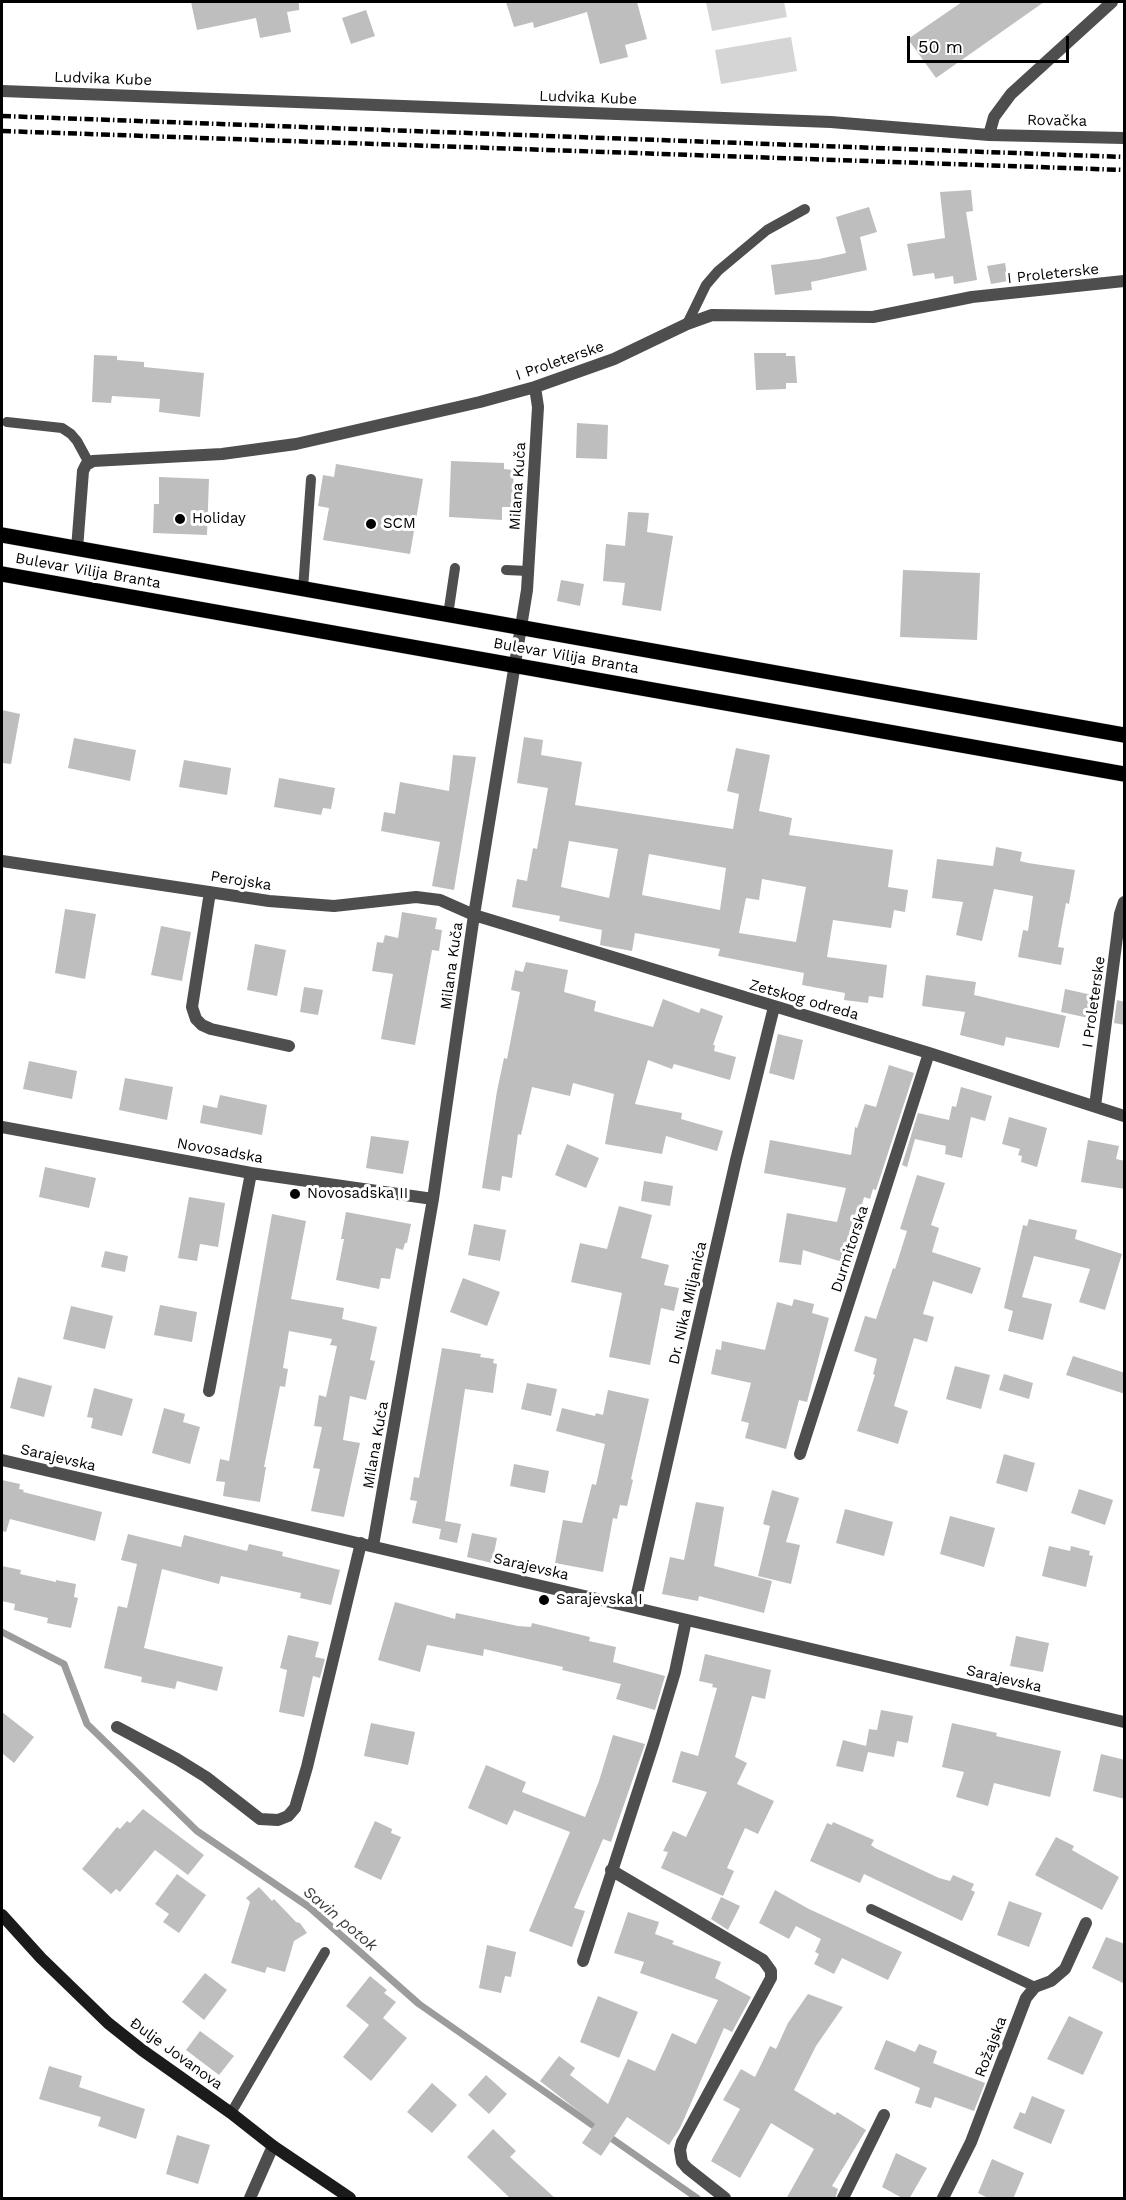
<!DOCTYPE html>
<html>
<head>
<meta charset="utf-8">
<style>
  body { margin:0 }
  #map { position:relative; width:1126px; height:2200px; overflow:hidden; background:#fff; font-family:"Work Sans",sans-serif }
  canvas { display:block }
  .frame { position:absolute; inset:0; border:3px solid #000; pointer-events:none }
  .scale { position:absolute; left:907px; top:36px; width:162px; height:27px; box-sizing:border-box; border:3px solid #000; border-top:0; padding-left:8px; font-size:18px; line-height:21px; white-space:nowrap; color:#000; -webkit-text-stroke:4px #fff; paint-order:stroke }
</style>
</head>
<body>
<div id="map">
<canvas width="1126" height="2200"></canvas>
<div class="frame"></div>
<div class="scale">50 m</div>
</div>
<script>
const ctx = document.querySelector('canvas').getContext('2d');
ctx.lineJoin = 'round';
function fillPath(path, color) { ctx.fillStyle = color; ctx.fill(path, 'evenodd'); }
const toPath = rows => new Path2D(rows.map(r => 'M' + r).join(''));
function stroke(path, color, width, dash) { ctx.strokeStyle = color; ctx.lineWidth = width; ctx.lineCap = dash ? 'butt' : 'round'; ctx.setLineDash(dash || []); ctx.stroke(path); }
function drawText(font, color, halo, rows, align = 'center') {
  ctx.font = font + ' "Work Sans",sans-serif'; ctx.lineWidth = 6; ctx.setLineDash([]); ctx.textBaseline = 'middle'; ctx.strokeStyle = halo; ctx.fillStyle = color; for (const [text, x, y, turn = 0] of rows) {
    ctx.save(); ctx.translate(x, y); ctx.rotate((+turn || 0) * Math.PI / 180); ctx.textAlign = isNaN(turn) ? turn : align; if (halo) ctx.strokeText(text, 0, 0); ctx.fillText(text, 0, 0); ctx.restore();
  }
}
fillPath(toPath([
  [706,2,784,2,787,17,712,31],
  [791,37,797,71,721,84,715,50]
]), '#d5d5d5');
stroke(toPath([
  [2,1632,64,1664,87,1724,197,1831,309,1907,419,2004,697,2198]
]), '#9c9c9c', 7);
fillPath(toPath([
  [191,2,299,2,299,10,287,12,291,32,260,38,256,18,197,30],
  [506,2,637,2,647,39,625,45,628,57,600,64,587,12,534,28,533,22,514,27],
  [962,2,1044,2,936,78,908,39],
  [366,10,375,36,351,44,342,18],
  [971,190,973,211,966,212,977,280,954,284,953,276,935,279,934,273,913,276,907,244,945,238,940,192],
  [869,207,877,232,860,237,867,270,811,282,812,290,775,295,771,265,819,259,846,253,836,217],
  [1005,263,1008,281,991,284,987,266],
  [754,353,786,353,786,356,795,356,797,383,786,383,786,389,756,390],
  [94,355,117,356,117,360,144,362,144,367,204,373,200,417,159,412,160,399,112,396,111,403,92,402],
  [577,423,608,425,607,459,576,458],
  [451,461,504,463,504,469,514,470,512,507,502,507,502,520,449,517],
  [336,464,423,479,410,554,323,540,329,508,318,506,323,475,334,477],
  [159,477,209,479,207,535,153,533,154,504,159,504],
  [628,512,649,513,647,532,673,536,661,611,622,605,625,583,603,581,606,544,625,546],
  [903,570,980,573,977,640,900,637],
  [561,580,584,584,580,606,557,601],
  [2,710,20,714,11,764,2,763],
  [524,737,543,740,541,755,582,762,575,805,733,829,739,794,727,791,736,748,770,755,759,811,792,818,789,835,893,850,888,887,908,890,905,912,894,910,891,928,833,920,827,957,887,965,883,998,869,996,868,1003,844,1000,845,993,802,985,804,973,718,956,720,949,635,933,632,951,605,946,600,945,602,930,559,921,560,916,512,907,517,879,527,881,533,848,537,849,548,788,517,783],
  [569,841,618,849,609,898,561,887],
  [649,854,726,868,720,910,642,895],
  [762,879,806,887,796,942,739,933,746,898,759,900],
  [74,738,136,750,130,781,68,768],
  [453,755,476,757,454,890,432,886,440,842,381,831,384,812,395,814,400,782,449,791],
  [184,760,231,768,227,795,179,787],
  [279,778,335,788,331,809,323,808,321,815,274,807],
  [996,847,1022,852,1020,861,1028,863,1075,870,1069,904,1066,903,1058,947,1064,948,1061,965,1018,957,1023,930,1028,931,1033,896,994,889,982,941,956,935,963,902,932,898,937,859,993,866],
  [65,909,96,914,85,979,55,973],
  [402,912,437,918,435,929,442,930,439,951,432,950,415,1045,381,1039,393,974,372,971,377,942,383,943,385,935,398,938],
  [161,926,191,932,182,981,151,975],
  [255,944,286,950,277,996,247,990],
  [526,962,568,970,564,992,596,1001,594,1011,653,1027,663,999,699,1013,701,1008,723,1016,713,1045,715,1045,714,1051,736,1057,730,1080,674,1064,672,1069,648,1060,635,1104,682,1113,681,1119,723,1131,717,1151,666,1136,662,1154,605,1144,614,1094,573,1083,570,1096,532,1087,521,1135,518,1134,512,1178,502,1176,500,1191,482,1188,497,1091,504,1058,507,1059,520,992,511,990,515,970,523,972],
  [926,975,976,982,974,995,1066,1016,1059,1048,1006,1037,1004,1046,960,1035,965,1012,922,1006],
  [304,987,323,990,318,1015,300,1012],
  [1065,989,1101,997,1098,1020,1061,1012],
  [1117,1000,1125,1002,1125,1025,1114,1023],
  [778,1034,803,1040,794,1080,769,1073],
  [29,1061,77,1071,72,1099,23,1089],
  [889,1065,914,1073,876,1190,873,1189,870,1199,864,1197,855,1232,862,1235,852,1265,803,1250,801,1265,779,1262,787,1213,837,1222,846,1188,764,1173,770,1140,851,1155,855,1127,857,1128,865,1104,876,1107],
  [125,1078,173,1087,167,1120,119,1110],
  [961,1087,992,1096,985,1121,971,1117,962,1158,945,1154,946,1146,915,1139,907,1167,902,1165,918,1113,949,1120,952,1106,956,1107],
  [220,1095,267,1105,262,1135,200,1123,203,1105,217,1108],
  [1009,1117,1047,1128,1037,1167,1021,1162,1022,1156,1018,1155,1020,1149,1002,1144],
  [371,1136,409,1141,403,1174,366,1168],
  [1088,1140,1119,1146,1116,1159,1125,1161,1125,1189,1081,1182],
  [567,1144,599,1158,586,1188,555,1175],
  [45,1167,96,1178,89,1208,39,1197],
  [917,1175,945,1183,931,1225,939,1228,932,1252,981,1268,972,1294,933,1281,923,1314,934,1317,927,1342,914,1338,894,1406,908,1411,898,1444,857,1431,875,1375,873,1374,877,1359,854,1351,865,1316,876,1319,893,1268,895,1269,907,1231,900,1229],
  [644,1181,673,1186,670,1206,641,1201],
  [189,1197,225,1203,218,1247,200,1244,197,1261,178,1258],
  [619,1206,652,1215,641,1258,669,1265,664,1285,679,1288,674,1311,661,1308,650,1365,609,1357,622,1293,571,1282,580,1243,607,1249],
  [346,1212,411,1224,407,1243,405,1243,403,1250,396,1248,390,1279,381,1278,379,1289,336,1280,344,1239,341,1239],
  [272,1214,306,1221,291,1299,344,1308,342,1319,377,1327,370,1360,375,1361,366,1400,350,1396,343,1440,360,1443,344,1517,311,1511,320,1469,313,1468,322,1427,314,1426,319,1395,326,1397,337,1346,330,1345,332,1339,289,1331,283,1368,288,1369,285,1387,280,1386,264,1467,266,1467,260,1502,223,1496,225,1482,216,1481,220,1459,229,1461],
  [1029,1219,1077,1230,1075,1239,1122,1254,1105,1310,1079,1302,1090,1269,1034,1256,1022,1297,1052,1304,1043,1340,1008,1331,1013,1311,1004,1308,1023,1225,1027,1226],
  [474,1224,506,1230,500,1261,468,1255],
  [105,1251,128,1256,125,1272,101,1267],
  [463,1278,500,1292,487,1326,450,1312],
  [794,1299,814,1304,812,1313,829,1318,807,1402,799,1400,786,1449,745,1438,749,1423,741,1421,751,1383,711,1374,716,1349,721,1350,722,1341,765,1350,777,1302,792,1306],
  [160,1305,197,1312,192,1342,154,1335],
  [71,1306,113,1316,105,1349,63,1339],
  [442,1348,481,1354,480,1357,494,1359,493,1363,497,1364,493,1393,465,1389,445,1521,461,1524,457,1543,439,1539,441,1529,412,1523,417,1501,410,1500,414,1477,419,1478],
  [1073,1356,1125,1373,1125,1394,1066,1375],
  [955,1366,990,1375,981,1409,946,1399],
  [1004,1374,1033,1383,1029,1399,999,1390],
  [18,1377,52,1386,44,1417,10,1408],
  [527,1383,557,1389,551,1416,521,1409],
  [94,1388,133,1399,122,1436,91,1428,93,1418,87,1417],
  [608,1390,649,1399,631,1479,633,1480,627,1506,620,1505,617,1519,613,1518,603,1572,555,1563,563,1520,582,1523,592,1484,596,1485,605,1444,556,1431,562,1408,595,1416,596,1413,603,1415],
  [164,1408,185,1414,183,1422,200,1427,190,1464,152,1453],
  [1004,1454,1035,1463,1027,1492,996,1483],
  [514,1464,549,1471,545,1493,510,1486],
  [2,1480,20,1484,19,1489,24,1490,23,1492,102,1512,95,1541,10,1519,6,1532,2,1531],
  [1079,1489,1113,1500,1105,1525,1071,1513],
  [772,1490,799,1498,786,1542,800,1545,791,1584,758,1576,770,1526,763,1524],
  [696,1502,724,1507,714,1566,772,1581,764,1613,699,1596,698,1601,662,1594,670,1557,684,1560],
  [845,1509,893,1522,884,1556,836,1543],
  [950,1516,995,1528,984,1567,940,1554],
  [472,1533,497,1538,492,1563,467,1557],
  [128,1534,181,1547,184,1535,247,1551,249,1544,283,1552,282,1556,340,1570,331,1605,300,1598,301,1593,221,1576,219,1584,162,1569,144,1648,223,1667,217,1691,177,1681,175,1689,141,1682,142,1677,104,1668,118,1606,127,1608,137,1564,121,1560],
  [1049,1546,1070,1551,1071,1546,1090,1551,1089,1555,1093,1556,1086,1587,1042,1576],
  [2,1566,21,1570,20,1574,56,1582,56,1580,76,1584,74,1597,78,1598,71,1628,47,1623,48,1618,14,1610,15,1604,2,1601],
  [395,1602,455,1619,456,1613,518,1626,531,1627,532,1623,590,1637,589,1641,616,1647,613,1662,665,1676,655,1710,616,1699,621,1684,562,1670,563,1667,484,1649,483,1656,427,1645,420,1672,378,1660],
  [288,1635,319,1642,315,1657,325,1659,320,1678,313,1676,304,1717,279,1712,287,1670,280,1668],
  [1016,1636,1049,1643,1043,1672,1010,1666],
  [705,1654,771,1670,765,1699,752,1696,735,1757,747,1763,737,1784,774,1801,758,1834,745,1828,727,1868,734,1871,723,1896,661,1868,668,1852,663,1851,673,1831,686,1837,707,1792,672,1782,681,1751,698,1756,717,1688,712,1687,713,1684,699,1681],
  [881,1710,913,1716,908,1743,897,1741,894,1757,868,1752,863,1772,836,1766,843,1740,866,1746,869,1729,877,1730],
  [2,1712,34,1737,14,1763,2,1753],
  [371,1723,415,1732,408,1765,364,1756],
  [952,1723,997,1733,996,1736,1061,1751,1050,1797,994,1783,988,1806,956,1797,964,1772,942,1767],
  [613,1735,645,1744,611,1842,603,1839,574,1908,585,1911,572,1947,529,1931,570,1832,514,1810,507,1825,468,1808,486,1765,526,1782,522,1792,585,1817,599,1781],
  [1101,1754,1125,1760,1125,1799,1093,1791],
  [143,1809,204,1855,188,1875,155,1850,120,1892,116,1889,111,1894,82,1869,117,1827,120,1829,127,1821,130,1823],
  [375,1821,392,1829,391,1833,401,1837,381,1880,354,1867],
  [833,1822,874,1840,871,1845,875,1848,939,1878,950,1881,953,1875,974,1884,971,1890,975,1892,962,1921,864,1874,860,1883,810,1861,827,1823,832,1825],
  [1056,1837,1074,1846,1072,1850,1119,1877,1102,1910,1035,1875],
  [177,1874,206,1895,179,1933,163,1922,169,1914,155,1904],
  [259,1887,272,1901,274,1899,296,1922,300,1923,307,1933,294,1941,285,1972,267,1967,265,1973,231,1963,250,1902,246,1898],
  [775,1890,809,1909,902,1952,888,1980,842,1958,834,1974,814,1964,819,1954,815,1952,821,1939,796,1926,789,1939,759,1923],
  [721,1897,740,1906,728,1930,711,1919],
  [1009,1901,1042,1913,1029,1947,997,1935],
  [628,1912,659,1922,655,1934,674,1941,672,1944,721,1962,715,1978,751,1997,732,2032,724,2028,680,2128,669,2145,627,2117,601,2156,582,2143,595,2124,540,2081,559,2056,575,2068,570,2075,608,2104,628,2059,655,2071,672,2033,696,2044,718,2000,640,1973,644,1962,614,1953],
  [1106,1937,1125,1944,1125,1984,1092,1968],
  [487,1945,516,1952,511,1977,505,1976,501,1993,479,1988],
  [205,1973,227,1990,204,2020,182,2002],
  [370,1976,387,1990,384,1993,396,2002,383,2018,407,2038,371,2081,343,2057,369,2025,346,2006],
  [808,1994,843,2007,816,2046,794,2090,835,2115,837,2112,866,2130,832,2186,838,2189,835,2199,786,2199,814,2149,771,2123,740,2178,711,2161,740,2109,723,2100,741,2069,755,2077,770,2046,776,2049,788,2023],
  [598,1996,638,2012,619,2058,580,2042],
  [1069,2016,1103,2032,1083,2075,1047,2059],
  [200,2031,234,2056,219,2075,186,2050],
  [886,2040,915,2052,919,2044,937,2051,933,2063,985,2083,974,2111,935,2097,931,2108,915,2103,920,2088,874,2069],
  [49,2066,82,2076,79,2087,145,2109,136,2139,98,2126,101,2117,39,2099],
  [486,2075,507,2094,489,2114,468,2095],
  [432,2083,457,2105,432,2133,407,2112],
  [1032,2096,1065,2110,1051,2144,1013,2128,1020,2112,1025,2114],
  [493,2129,516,2151,510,2157,556,2199,511,2199,467,2157],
  [177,2135,210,2145,198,2184,166,2174],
  [896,2153,927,2168,909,2199,904,2199,882,2187],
  [992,2159,1024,2173,1013,2199,990,2199,978,2193]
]), '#bebebe');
const primary = toPath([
  [2,535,1124,735],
  [2,574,1124,774]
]);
stroke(primary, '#dbdbdb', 16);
stroke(toPath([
  [687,324,706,285,718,271,767,230,805,209],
  [7,422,62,428,71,434,77,441,89,463],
  [506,570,528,571],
  [303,589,311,479],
  [448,615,455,568],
  [871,1909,1035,1987],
  [231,2113,325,1952]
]), '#4e4e4e', 10);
stroke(toPath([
  [2,91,831,122,989,135,1124,138],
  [989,135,994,117,1011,94,1112,2],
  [77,549,83,471,86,465,93,461,222,454,296,444,480,402,535,387,614,359,687,324,712,315,873,317,972,297,1124,281],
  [2,861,269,901,334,906,416,897,440,900,474,915,929,1053,1124,1116],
  [210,892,192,1007,196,1019,202,1025,211,1029,289,1046],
  [1095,1106,1120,914,1124,902],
  [2,1127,251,1173,433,1199],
  [209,1391,251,1173],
  [800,1454,929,1053],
  [2,1460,1124,1722],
  [373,1546,433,1199,474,915,527,590,538,407,535,387],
  [634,1607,736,1160,774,1007],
  [117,1727,177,1759,206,1777,260,1819,278,1820,288,1816,295,1808,307,1767,361,1543],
  [611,1870,763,1960,771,1971,771,1978,682,2142,680,2150,682,2162,687,2168,725,2198],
  [583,1961,654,1742,675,1672,686,1620],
  [250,2198,273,2146],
  [843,2198,884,2115],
  [943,2198,971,2142,1026,1998,1035,1987,1051,1981,1065,1969,1086,1923]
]), '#4e4e4e', 12);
stroke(toPath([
  [2,1915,41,1958,108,2023,142,2050,231,2113,273,2146,350,2198]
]), '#1b1b1b', 12);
stroke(primary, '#000', 15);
stroke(toPath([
  [2,116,1124,157],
  [2,131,1124,170]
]), '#000', 4.5, [9, 3, 1.5, 3]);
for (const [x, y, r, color] of [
  [180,519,6,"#000"],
  [371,524,6,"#000"],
  [295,1194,6,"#000"],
  [544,1600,6,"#000"]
]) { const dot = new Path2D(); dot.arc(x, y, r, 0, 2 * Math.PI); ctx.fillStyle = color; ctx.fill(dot); stroke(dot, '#fff', 2); }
drawText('15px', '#000', '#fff', [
  ["Ludvika Kube",103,79,2],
  ["Ludvika Kube",588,98,2],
  ["Rovačka",1057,121,1],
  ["I Proleterske",1053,274,-6],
  ["I Proleterske",560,361,-19],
  ["Milana Kuča",518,486,-86],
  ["Bulevar Vilija Branta",88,571,10],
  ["Bulevar Vilija Branta",566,656,10],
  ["Perojska",241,881,9],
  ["Milana Kuča",452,966,-82],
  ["Zetskog odreda",804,1000,16],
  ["I Proleterske",1094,1002,-82],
  ["Novosadska",220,1151,10],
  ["Durmitorska",850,1249,-72],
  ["Dr. Nika Miljanića",688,1303,-77],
  ["Milana Kuča",376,1445,-80],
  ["Sarajevska",58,1458,13],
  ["Sarajevska",531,1567,13],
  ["Sarajevska",1004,1679,13],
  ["Rožajska",991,2047,-69],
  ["Đulje Jovanova",176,2054,36]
]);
drawText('15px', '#000', '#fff', [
  ["Holiday",192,519],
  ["SCM",383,524],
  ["Novosadska II",307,1194],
  ["Sarajevska I",556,1600]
], 'left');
drawText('italic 16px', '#3d3d3d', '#fff', [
  ["Savin potok",340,1919,40]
]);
</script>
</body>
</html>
